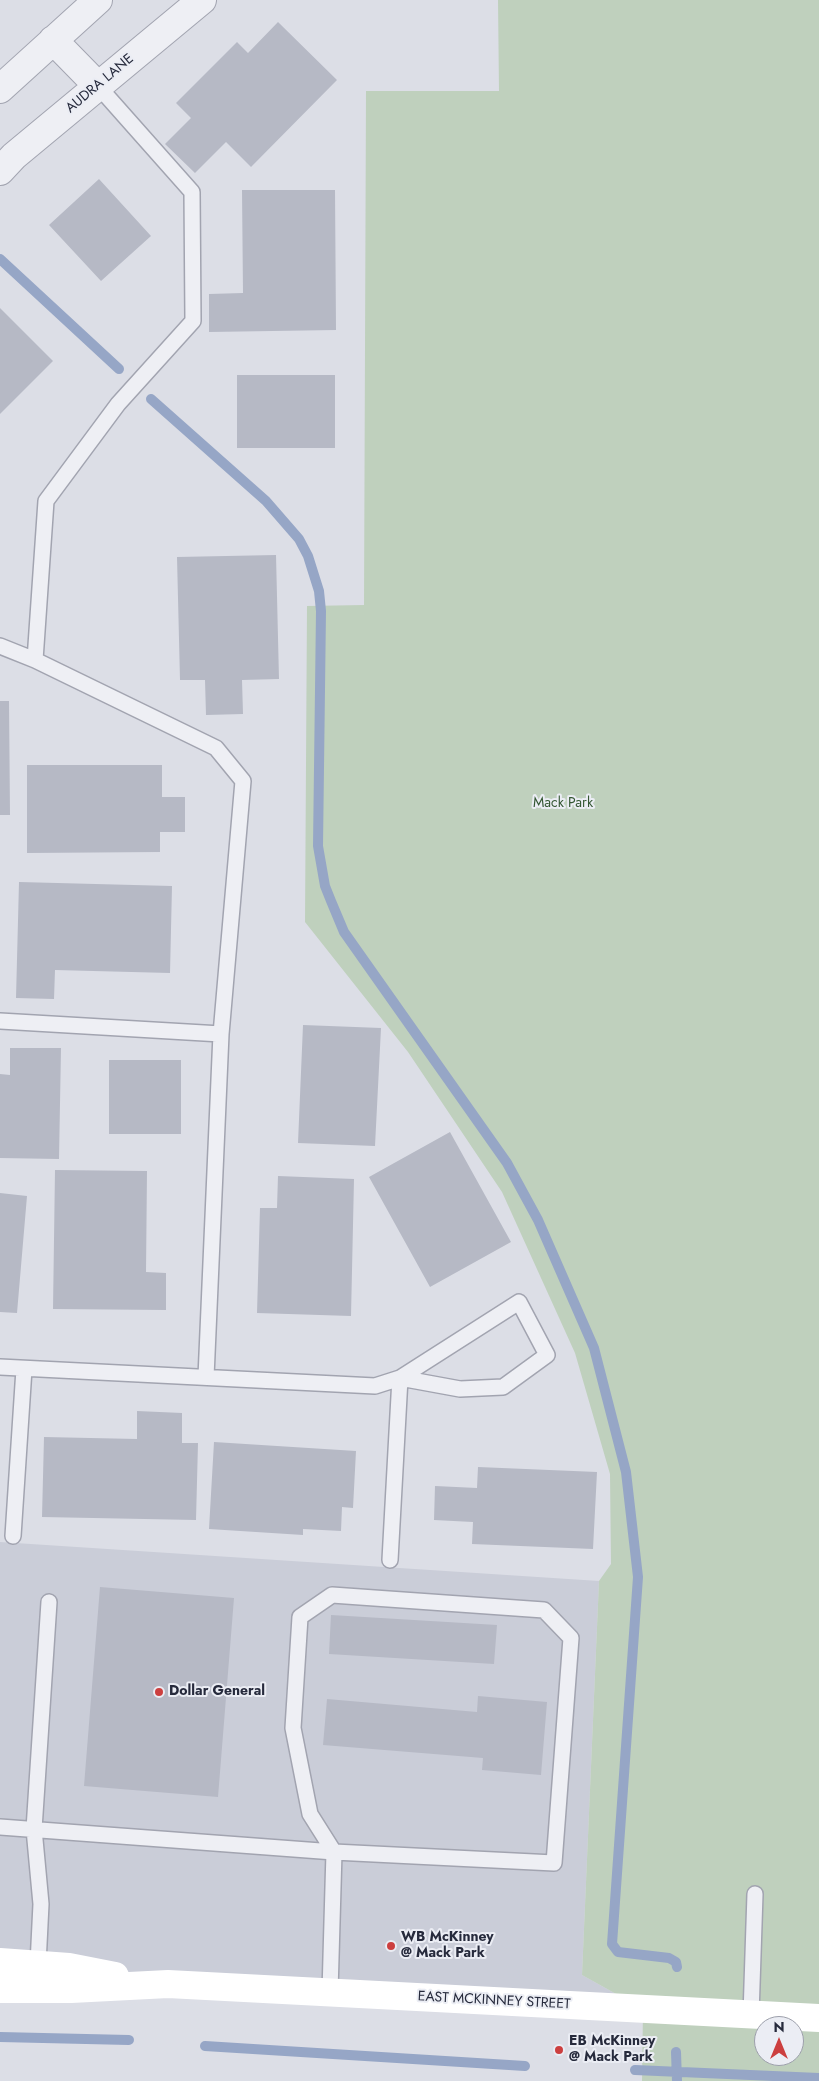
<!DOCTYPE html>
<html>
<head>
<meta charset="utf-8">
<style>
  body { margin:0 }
  #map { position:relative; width:819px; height:2081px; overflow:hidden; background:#dcdee6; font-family:Jost,sans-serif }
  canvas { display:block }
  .north { position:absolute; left:754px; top:2016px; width:50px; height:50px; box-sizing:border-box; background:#ebedf4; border:1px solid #9c9faa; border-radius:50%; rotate:0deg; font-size:14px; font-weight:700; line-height:20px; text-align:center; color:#262a3c }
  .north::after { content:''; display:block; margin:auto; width:18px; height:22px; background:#cc3f3f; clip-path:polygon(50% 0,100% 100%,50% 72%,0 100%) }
</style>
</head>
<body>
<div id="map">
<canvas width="819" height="2081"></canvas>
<div class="north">N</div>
</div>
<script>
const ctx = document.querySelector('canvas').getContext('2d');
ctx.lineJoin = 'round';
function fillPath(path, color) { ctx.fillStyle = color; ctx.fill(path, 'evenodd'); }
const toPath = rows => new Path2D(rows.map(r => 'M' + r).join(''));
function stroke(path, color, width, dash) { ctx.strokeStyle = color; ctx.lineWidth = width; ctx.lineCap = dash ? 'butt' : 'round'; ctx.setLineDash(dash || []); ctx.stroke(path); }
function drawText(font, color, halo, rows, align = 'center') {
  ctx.font = font + ' Jost,sans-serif'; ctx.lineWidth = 4; ctx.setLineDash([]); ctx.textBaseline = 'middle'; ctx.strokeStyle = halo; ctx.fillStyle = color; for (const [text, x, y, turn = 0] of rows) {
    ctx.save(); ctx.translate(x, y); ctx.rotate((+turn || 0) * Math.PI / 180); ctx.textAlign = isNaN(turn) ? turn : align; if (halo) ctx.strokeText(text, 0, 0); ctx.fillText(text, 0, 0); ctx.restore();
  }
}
fillPath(toPath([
  [0,1542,599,1581,582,1975,643,2009,0,1989]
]), '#cacdd8');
fillPath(toPath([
  [498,0,819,0,819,2081,642,2081,643,2009,582,1975,599,1581,611,1564,610,1474,575,1353,502,1192,408,1052,305,922,307,606,364,605,366,91,499,91],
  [764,2026,794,2026,794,2056,764,2056]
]), '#bfd0bd');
stroke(toPath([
  [0,259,119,369],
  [151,399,266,501,299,539,308,556,319,591,321,611,318,846,325,886,331,901,344,932,507,1163,538,1220,594,1348,626,1472,638,1577,612,1944,618,1952,669,1958,676,1962,677,1967],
  [0,2037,129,2040],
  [205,2046,525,2066],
  [676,2052,677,2081],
  [635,2070,819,2078]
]), '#96a6c6', 10);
fillPath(toPath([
  [278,22,337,80,251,167,226,142,195,173,165,144,191,118,176,103,237,42,248,53],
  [99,179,151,236,101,281,49,225],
  [242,190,335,190,336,330,209,332,209,294,243,293],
  [0,308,53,361,0,414],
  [237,375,335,375,335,448,237,448],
  [276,555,279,679,242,680,243,714,206,715,205,680,180,680,177,557],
  [0,701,9,701,10,815,0,815],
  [27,765,162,765,162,797,185,797,185,832,160,832,160,852,27,853],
  [19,882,172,886,170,973,55,970,54,999,16,998],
  [303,1025,381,1028,375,1146,298,1143],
  [10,1048,61,1048,59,1159,0,1158,0,1074,10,1075],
  [109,1060,181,1060,181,1134,109,1134],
  [450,1132,511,1242,430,1287,369,1177],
  [55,1170,147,1171,146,1272,166,1273,166,1310,53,1309],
  [278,1176,354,1179,351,1316,257,1313,260,1208,277,1208],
  [0,1193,27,1196,17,1313,0,1312],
  [137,1411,182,1413,182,1443,198,1443,196,1520,42,1517,44,1437,137,1439],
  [214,1442,356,1451,353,1508,342,1507,341,1531,303,1529,303,1535,209,1529],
  [478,1467,597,1472,593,1549,472,1544,473,1522,434,1520,435,1486,477,1488],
  [100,1587,234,1598,218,1797,84,1786],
  [331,1615,497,1625,494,1664,329,1654],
  [478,1696,547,1702,541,1775,482,1770,483,1758,323,1745,327,1699,477,1712]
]), '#b6b9c5');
const service = toPath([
  [0,646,35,660,216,748,243,781,221,1034,206,1377],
  [35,660,46,501,118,404,193,321,192,192,98,86],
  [0,1021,221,1034],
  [0,1367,375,1386,400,1378,519,1302,547,1355,503,1387,460,1389,400,1378],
  [13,1536,24,1369],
  [390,1560,400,1378],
  [0,1827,334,1852,554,1863,571,1638,544,1610,332,1595,300,1617,293,1728,310,1814,334,1852,330,1992],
  [38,1964,41,1904,34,1829,49,1602],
  [751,2015,755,1894]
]);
const tertiary = toPath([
  [53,40,98,86],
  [0,89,98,0],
  [0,171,14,156,202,0]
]);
stroke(service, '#a2a4b0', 18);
stroke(tertiary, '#a2a4b0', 30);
stroke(service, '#eeeff4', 15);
stroke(tertiary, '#eeeff4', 28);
stroke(toPath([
  [0,1962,69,1967,115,1976],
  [0,1989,71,1989,168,1984,819,2018]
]), '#fff', 28);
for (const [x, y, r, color] of [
  [159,1692,5,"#cc3f3f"],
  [391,1946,5,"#cc3f3f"],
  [559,2050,5,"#cc3f3f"]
]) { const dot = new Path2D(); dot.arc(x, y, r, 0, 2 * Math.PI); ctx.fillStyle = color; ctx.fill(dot); stroke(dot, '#ebedf4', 2); }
drawText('14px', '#262a3c', '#ebedf4', [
  ["AUDRA LANE",100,84,-40],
  ["EAST MCKINNEY STREET",494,2001,3]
]);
drawText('14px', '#345733', '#ebedf4', [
  ["Mack Park",563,804]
]);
drawText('bold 14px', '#262a3c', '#ebedf4', [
  ["Dollar General",169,1692],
  ["WB McKinney",401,1938],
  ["@ Mack Park",401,1954],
  ["EB McKinney",569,2042],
  ["@ Mack Park",569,2058]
], 'left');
</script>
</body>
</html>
